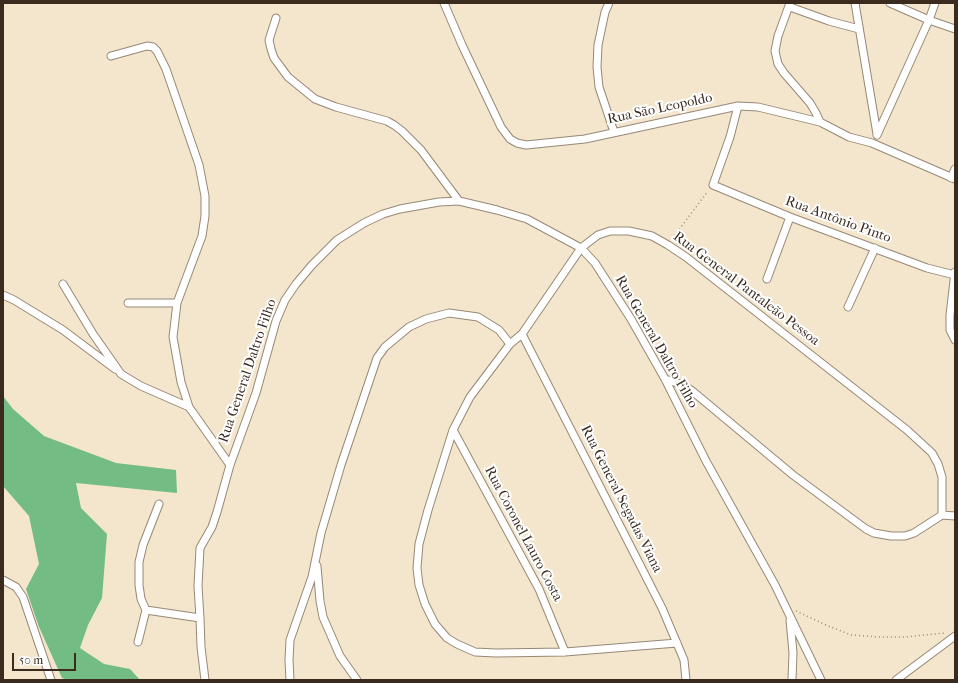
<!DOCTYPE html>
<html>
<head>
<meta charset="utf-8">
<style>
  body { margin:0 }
  #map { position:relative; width:958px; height:683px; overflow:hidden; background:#f3e6cd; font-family:"IM FELL French Canon",serif }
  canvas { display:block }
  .frame { position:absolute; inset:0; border:4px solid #3b2a1e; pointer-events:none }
  .scale { position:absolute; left:12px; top:653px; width:64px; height:18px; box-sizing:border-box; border:2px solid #3b2a1e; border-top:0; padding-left:5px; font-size:12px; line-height:14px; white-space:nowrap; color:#3b2a1e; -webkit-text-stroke:3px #fff; paint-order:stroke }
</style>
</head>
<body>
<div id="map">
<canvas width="958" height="683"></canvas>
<div class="frame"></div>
<div class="scale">50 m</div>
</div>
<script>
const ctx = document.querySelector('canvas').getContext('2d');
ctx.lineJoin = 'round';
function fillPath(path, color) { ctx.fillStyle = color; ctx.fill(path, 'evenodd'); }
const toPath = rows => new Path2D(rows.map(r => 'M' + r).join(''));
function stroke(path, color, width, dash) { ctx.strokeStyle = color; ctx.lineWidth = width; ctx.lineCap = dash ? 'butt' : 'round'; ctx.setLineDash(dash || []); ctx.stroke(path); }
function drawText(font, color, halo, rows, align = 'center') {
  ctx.font = font + ' "IM FELL French Canon",serif'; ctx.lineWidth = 4; ctx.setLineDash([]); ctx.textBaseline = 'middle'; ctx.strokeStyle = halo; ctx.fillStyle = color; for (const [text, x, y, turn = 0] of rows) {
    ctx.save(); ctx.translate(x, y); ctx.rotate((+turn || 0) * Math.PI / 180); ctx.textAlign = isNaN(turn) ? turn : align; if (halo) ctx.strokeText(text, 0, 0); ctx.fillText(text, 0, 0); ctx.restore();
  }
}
fillPath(toPath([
  [3,396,13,409,44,436,116,463,176,470,177,493,76,483,81,508,107,534,102,598,88,625,80,648,104,664,130,669,140,680,68,680,62,678,39,627,26,589,39,564,29,516,3,486]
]), '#73bc83');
const street = toPath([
  [444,3,462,45,501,127,510,139,517,143,526,145,536,144,585,139,738,106,758,107,820,122,849,137,872,143,955,179],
  [609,3,605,12,598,45,597,67,599,87,614,132],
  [790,3,778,36,775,51,778,64,784,73,810,103,816,113,820,122],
  [855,3,877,134],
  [890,3,929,20,955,29],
  [790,7,829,21,859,29],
  [276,18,269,40,271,49,274,58,288,77,315,99,336,107,387,121,394,125,402,131,421,150,459,201],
  [111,56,147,46,153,47,157,51,166,69,199,165,205,196,205,216,202,236,177,303,173,337,181,382,189,407,230,465],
  [738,106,730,137,713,185,790,217,927,268,955,275],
  [877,135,929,20,935,3],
  [951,178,955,169],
  [955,272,950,315,950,330,955,340],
  [767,279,790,217],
  [63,284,93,334,121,374,141,386,189,407],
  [3,295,14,300,63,330,115,369],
  [128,303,177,303],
  [848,307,875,248],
  [522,334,662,608,684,660,686,680],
  [665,379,680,384,691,390,793,475,866,529,874,533,891,536,905,536,914,533,942,515,942,477,938,464,932,453,907,430,686,257,668,245,652,236,629,231,610,231,598,235,581,248,522,334,510,344,470,397,453,430,428,510,419,544,417,568,419,585,425,604,435,624,447,638,457,644,475,652,496,653,565,652,677,643],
  [453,430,539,589,565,652],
  [942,515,955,516],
  [317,566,320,601,323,617,340,656,357,680],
  [3,580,16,587,23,597,51,680],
  [146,610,200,618],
  [790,620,793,653,792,680],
  [138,642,146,610,141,599,139,585,139,562,143,545,159,504],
  [205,680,201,647,200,618,198,586,200,548,212,527,217,512,230,465,256,393,276,321,285,300,296,284,312,265,337,240,364,223,383,214,400,209,439,202,459,201,497,210,527,219,581,248,595,263,631,319,665,379,706,461,775,585,821,680],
  [290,680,289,660,290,640,312,577,321,533,341,465,377,358,385,347,409,327,426,319,449,313,478,317,499,330,510,344],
  [896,680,955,636]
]);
stroke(street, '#978876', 9);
stroke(toPath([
  [672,239,708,191],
  [796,611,826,625,851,635,880,637,905,637,945,633]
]), '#978876', 1.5, [1, 3]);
stroke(street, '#fff', 7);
drawText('14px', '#3b2a1e', '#fff', [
  ["Rua São Leopoldo",660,109,-12],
  ["Rua Antônio Pinto",838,220,20],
  ["Rua General Pantaleão Pessoa",746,289,37],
  ["Rua General Daltro Filho",656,342,60],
  ["Rua General Daltro Filho",248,371,-71],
  ["Rua General Segadas Viana",621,499,63],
  ["Rua Coronel Lauro Costa",523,534,62]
]);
</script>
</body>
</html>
